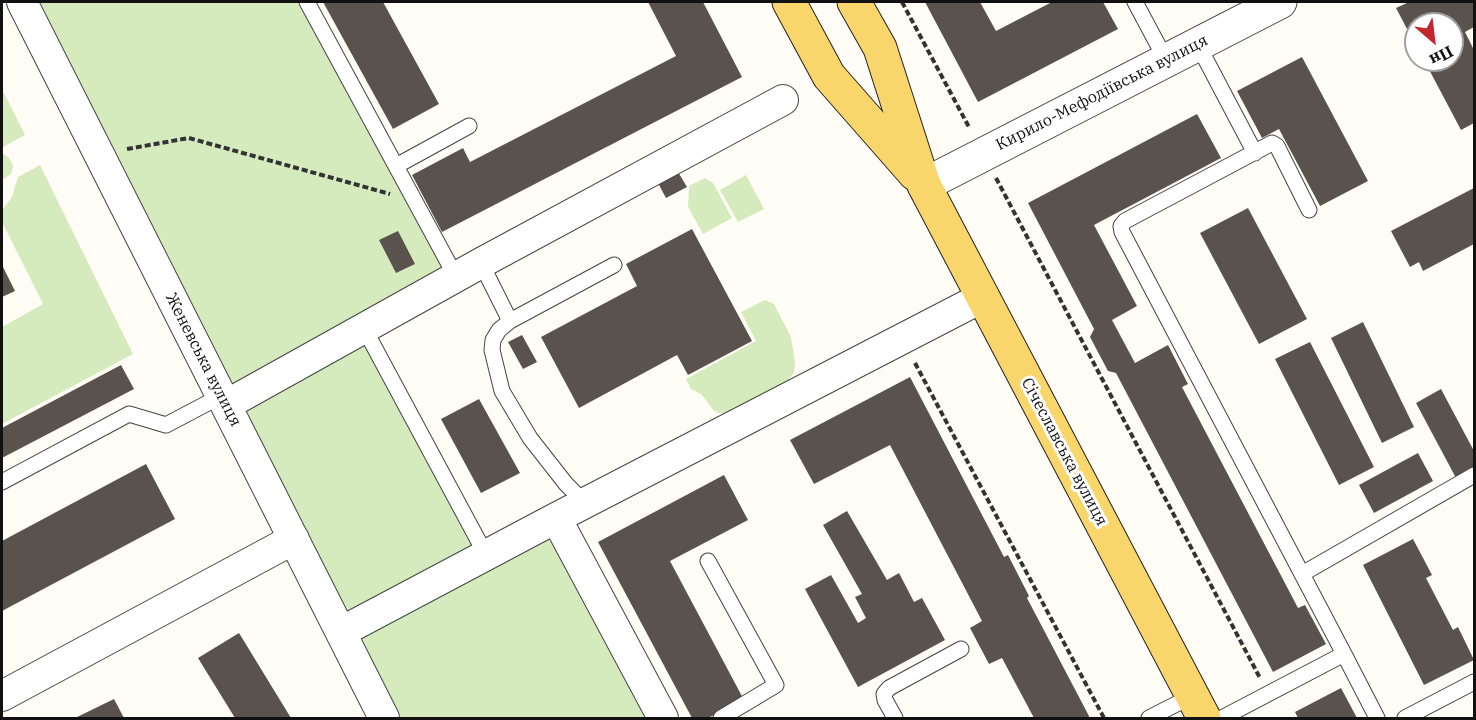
<!DOCTYPE html>
<html>
<head>
<meta charset="utf-8">
<style>
  body { margin:0 }
  #map { position:relative; width:1476px; height:720px; overflow:hidden; background:#fffdf5; font-family:"IBM Plex Serif",serif }
  canvas { display:block }
  .frame { position:absolute; inset:0; border:3px solid #111; pointer-events:none }
  .north { position:absolute; left:1404px; top:12px; width:60px; height:60px; box-sizing:border-box; background:#fff; border:2px solid #a0a0a0; border-radius:50%; rotate:152deg; font-size:16px; font-weight:700; line-height:24px; text-align:center; color:#111 }
  .north::after { content:''; display:block; margin:auto; width:21px; height:27px; background:#c4262e; clip-path:polygon(50% 0,100% 100%,50% 72%,0 100%) }
</style>
</head>
<body>
<div id="map">
<canvas width="1476" height="720"></canvas>
<div class="frame"></div>
<div class="north">Пн</div>
</div>
<script>
const ctx = document.querySelector('canvas').getContext('2d');
ctx.lineJoin = 'round';
function fillPath(path, color) { ctx.fillStyle = color; ctx.fill(path, 'evenodd'); }
const toPath = rows => new Path2D(rows.map(r => 'M' + r).join(''));
function stroke(path, color, width, dash) { ctx.strokeStyle = color; ctx.lineWidth = width; ctx.lineCap = dash ? 'butt' : 'round'; ctx.setLineDash(dash || []); ctx.stroke(path); }
function drawText(font, color, halo, rows, align = 'center') {
  ctx.font = font + ' "IBM Plex Serif",serif'; ctx.lineWidth = 6; ctx.setLineDash([]); ctx.textBaseline = 'middle'; ctx.strokeStyle = halo; ctx.fillStyle = color; for (const [text, x, y, turn = 0] of rows) {
    ctx.save(); ctx.translate(x, y); ctx.rotate((+turn || 0) * Math.PI / 180); ctx.textAlign = isNaN(turn) ? turn : align; if (halo) ctx.strokeText(text, 0, 0); ctx.fillText(text, 0, 0); ctx.restore();
  }
}
fillPath(toPath([
  [22,2,307,2,456,277,364,327,486,554,556,518,663,718,384,718],
  [2,89,25,135,3,147,2,146],
  [2,153,9,158,13,166,11,174,2,180],
  [40,165,133,354,2,424,2,327,43,304,2,222,2,210,12,197,18,177],
  [746,175,764,209,738,222,720,190],
  [705,178,713,183,732,218,703,234,688,207,689,186],
  [765,300,774,304,791,337,795,362,794,373,788,380,725,413,718,413,714,411,701,394,691,389,686,379,756,341,741,312]
]), '#d5ebbd');
fillPath(toPath([
  [323,2,383,2,439,104,393,129],
  [648,2,703,2,742,77,442,232,412,175,463,148,470,162,676,56],
  [925,2,980,2,996,31,1052,2,1103,2,1118,29,978,102],
  [1409,2,1473,2,1474,4,1474,27,1465,32,1474,50,1474,123,1461,130,1424,60,1452,60,1452,24,1416,24,1416,46,1396,8],
  [1302,57,1368,181,1320,206,1279,129,1262,138,1237,91],
  [1197,114,1221,158,1094,225,1137,306,1112,320,1135,363,1168,345,1188,384,1182,387,1298,608,1305,605,1326,644,1273,672,1116,373,1108,371,1090,337,1094,329,1028,203],
  [678,172,687,187,666,198,658,183],
  [1474,188,1474,244,1423,271,1419,262,1410,267,1391,231],
  [1248,208,1307,319,1259,344,1200,233],
  [692,229,752,341,688,375,677,355,579,408,541,337,637,286,626,264],
  [398,231,415,264,396,273,379,240],
  [2,265,15,291,2,297],
  [1363,322,1414,427,1382,443,1331,338],
  [522,335,537,362,523,369,508,342],
  [1310,342,1374,467,1339,485,1275,359],
  [121,365,134,389,2,458,2,428],
  [910,377,1004,557,1008,555,1029,596,1027,598,1090,718,1034,718,1002,658,989,664,970,628,982,621,890,445,814,484,790,440],
  [1441,389,1474,451,1474,468,1456,478,1416,403],
  [479,399,520,473,481,493,441,419],
  [1418,453,1433,481,1374,513,1359,485],
  [146,464,175,519,2,611,2,541],
  [724,475,748,520,670,561,744,700,708,718,692,718,598,542],
  [847,511,887,580,899,573,914,602,922,598,945,640,858,687,805,589,831,575,858,623,866,618,855,597,862,594,823,525],
  [1413,539,1432,575,1426,578,1453,630,1458,627,1474,660,1424,685,1363,565],
  [239,633,291,718,235,718,198,658],
  [1341,688,1357,718,1298,718,1295,712],
  [114,699,124,718,75,718]
]), '#5a524d');
const service = toPath([
  [307,2,456,277],
  [1135,2,1166,60],
  [1197,43,1255,153],
  [396,166,469,126],
  [481,263,510,321],
  [364,328,486,555],
  [2,482,129,414,166,425,221,396],
  [585,503,566,484,530,438,502,391,492,350,493,340,499,330,510,321,614,265],
  [708,561,776,685,721,718],
  [1302,574,1474,475],
  [1344,654,1377,718],
  [895,718,885,700,884,694,889,688,961,649],
  [1149,718,1192,696],
  [1222,718,1344,654,1122,232,1121,226,1125,221,1272,143,1277,146,1309,210],
  [1405,718,1474,682]
]);
const minor = toPath([
  [22,2,384,718],
  [226,405,481,263,783,100],
  [556,518,663,718],
  [341,632,556,518,983,297],
  [2,696,294,539]
]);
const tertiary = toPath([
  [924,185,1280,2]
]);
const primary = toPath([
  [789,2,829,76,915,174],
  [854,2,880,48,924,185,1204,718]
]);
stroke(service, '#444', 17);
stroke(minor, '#444', 32);
stroke(tertiary, '#444', 35);
stroke(primary, '#222', 35);
stroke(toPath([
  [902,2,970,129],
  [127,149,189,138,390,194],
  [996,178,1260,678],
  [915,363,1104,718]
]), '#333', 4, [6, 3]);
stroke(service, '#fff', 15);
stroke(minor, '#fff', 30);
stroke(tertiary, '#fff', 33);
stroke(primary, '#f9d66b', 33);
drawText('16px', '#111', '#fff', [
  ["Кирило-Мефодіївська вулиця",1102,93,-27],
  ["Женевська вулиця",203,360,63],
  ["Січеславська вулиця",1064,452,62]
]);
</script>
</body>
</html>
